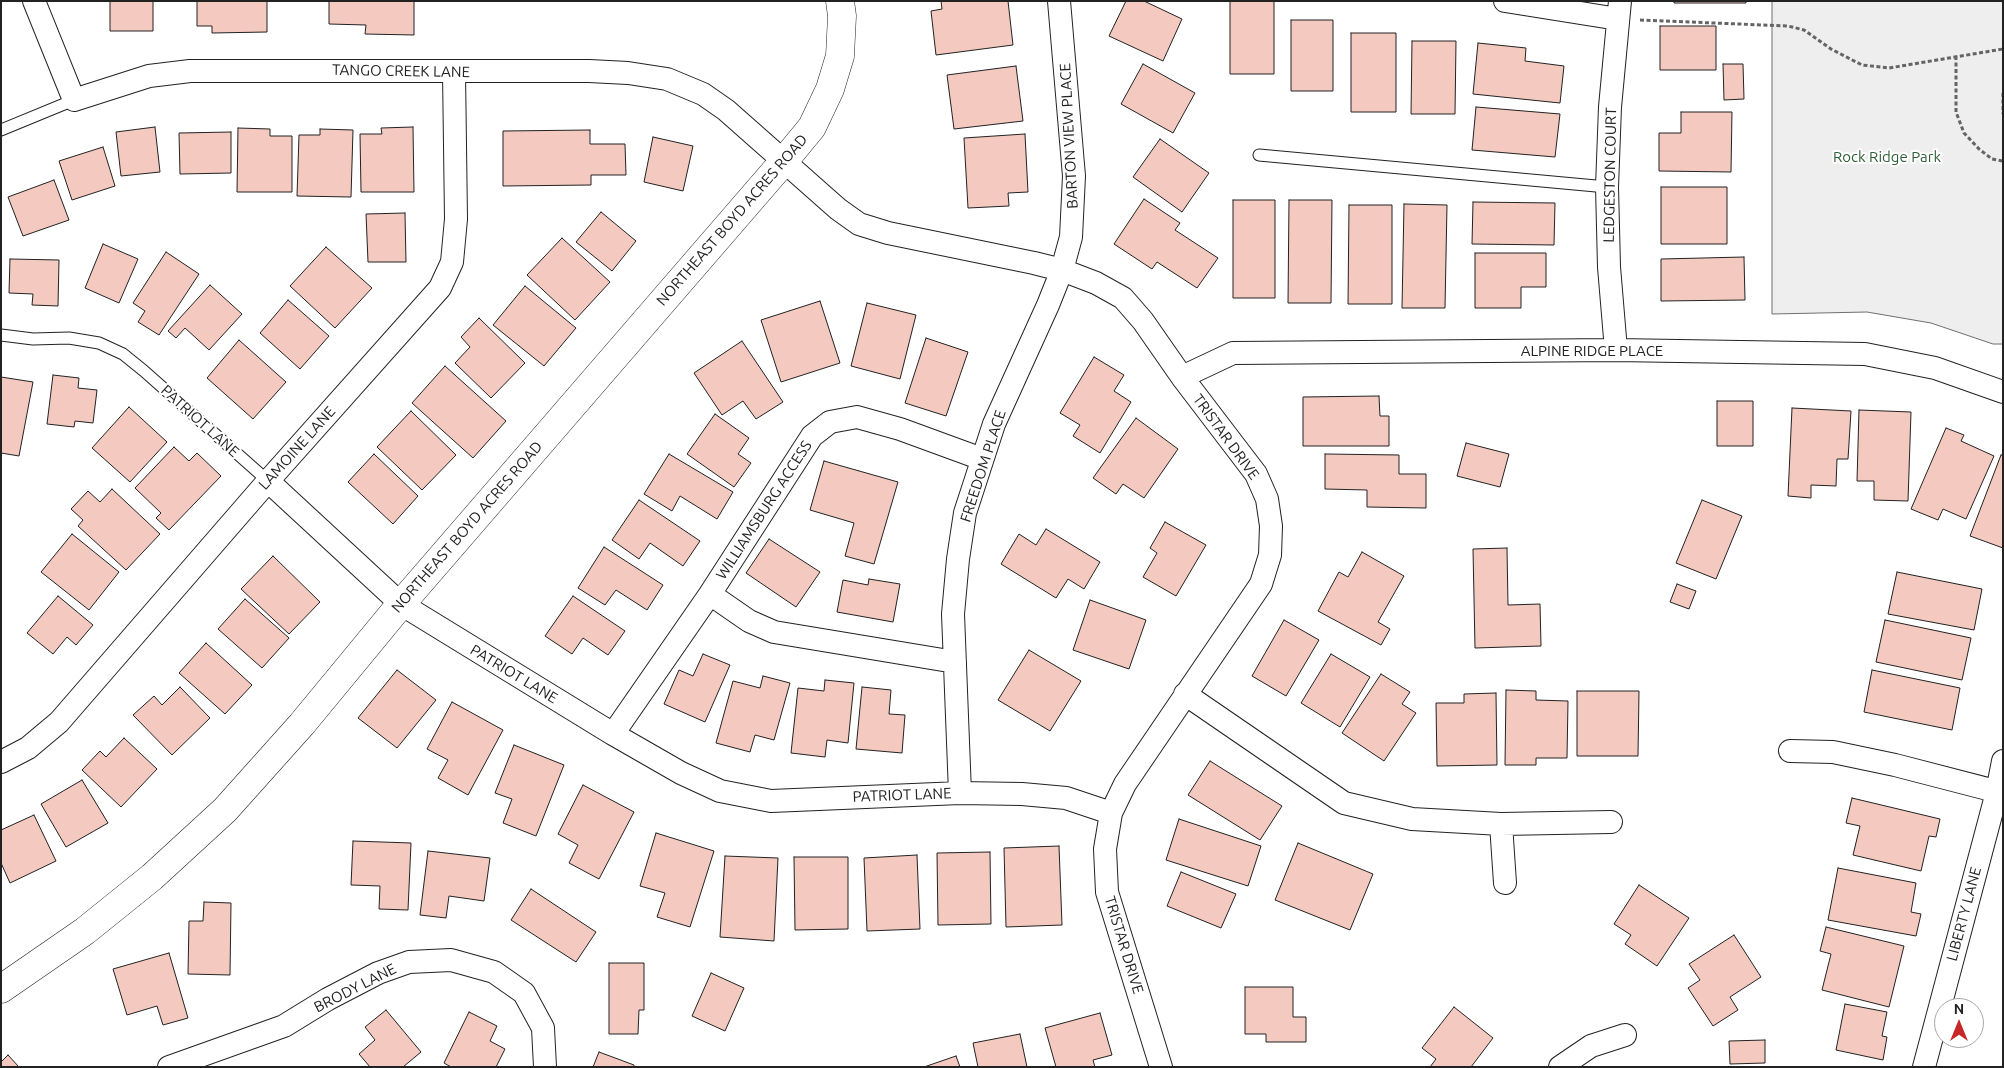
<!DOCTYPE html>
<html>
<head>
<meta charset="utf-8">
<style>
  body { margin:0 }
  #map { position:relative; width:2004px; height:1068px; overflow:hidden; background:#fff; font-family:Ubuntu,sans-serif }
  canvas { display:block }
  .frame { position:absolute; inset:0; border:2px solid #222; pointer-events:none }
  .north { position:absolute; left:1934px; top:998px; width:50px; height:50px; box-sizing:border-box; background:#fff; border:1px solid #a7a7a7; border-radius:50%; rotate:0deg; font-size:14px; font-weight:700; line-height:20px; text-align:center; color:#222 }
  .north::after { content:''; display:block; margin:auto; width:18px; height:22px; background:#c62828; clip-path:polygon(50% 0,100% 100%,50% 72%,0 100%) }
</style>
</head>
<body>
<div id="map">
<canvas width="2004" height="1068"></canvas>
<div class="frame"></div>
<div class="north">N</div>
</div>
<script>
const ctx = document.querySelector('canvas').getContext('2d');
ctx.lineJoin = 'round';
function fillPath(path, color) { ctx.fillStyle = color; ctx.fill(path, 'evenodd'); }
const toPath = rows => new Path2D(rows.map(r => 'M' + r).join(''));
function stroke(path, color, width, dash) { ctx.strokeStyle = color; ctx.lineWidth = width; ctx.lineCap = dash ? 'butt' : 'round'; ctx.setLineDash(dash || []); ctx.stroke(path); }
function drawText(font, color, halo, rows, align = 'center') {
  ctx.font = font + ' Ubuntu,sans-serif'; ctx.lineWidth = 4; ctx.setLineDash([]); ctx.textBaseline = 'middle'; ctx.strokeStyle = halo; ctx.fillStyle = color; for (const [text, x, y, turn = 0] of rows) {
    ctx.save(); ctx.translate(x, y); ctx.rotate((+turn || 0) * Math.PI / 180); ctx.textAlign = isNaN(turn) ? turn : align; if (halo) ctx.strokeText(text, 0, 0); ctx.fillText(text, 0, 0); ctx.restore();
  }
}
const green = toPath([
  [1772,1,2003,1,2003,344,1993,344,1931,323,1867,312,1772,314,1772,1]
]);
fillPath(green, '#eee');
stroke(green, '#6f6f6f', 1);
const building = toPath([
  [110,1,153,1,153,31,110,31,110,1],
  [197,1,267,1,267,32,212,33,212,26,197,26,197,1],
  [329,1,414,1,414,35,365,34,366,25,329,24,329,1],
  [941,1,1008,1,1013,45,936,55,931,11,942,9,941,1],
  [1126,1,1144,1,1182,19,1163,61,1109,36,1126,1],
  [1230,1,1274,1,1274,74,1230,74,1230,1],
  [1674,1,1746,1,1746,3,1674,3,1674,1],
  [1291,20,1333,20,1333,91,1291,91,1291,20],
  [1660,26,1716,26,1716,70,1660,70,1660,26],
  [1351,33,1396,33,1396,112,1351,112,1351,33],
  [1412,41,1456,41,1455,114,1411,114,1412,41],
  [1478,43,1526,48,1525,61,1564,66,1560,103,1473,94,1478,43],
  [1143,64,1195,93,1173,133,1121,104,1143,64],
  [1723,64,1743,64,1744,99,1724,100,1723,64],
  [1016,66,1023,121,954,129,947,75,1016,66],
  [1476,107,1560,114,1555,157,1472,150,1476,107],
  [1681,112,1732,112,1731,172,1659,171,1659,133,1681,133,1681,112],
  [155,127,160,172,121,176,116,132,155,127],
  [413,127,414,192,361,192,360,134,382,134,381,128,413,127],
  [238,128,270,129,270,136,292,136,292,192,237,192,238,128],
  [320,129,353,130,351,197,297,196,299,135,320,135,320,129],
  [590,130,590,144,625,144,626,175,591,175,591,185,503,186,503,131,590,130],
  [231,132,231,173,180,174,179,133,231,132],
  [1025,134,1028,192,1008,193,1009,206,968,208,964,138,1025,134],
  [653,137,693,146,683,191,644,182,653,137],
  [1160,139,1209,173,1182,212,1133,177,1160,139],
  [103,147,115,186,72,200,59,161,103,147],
  [54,180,69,220,23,236,8,197,54,180],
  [1661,187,1727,187,1727,244,1661,244,1661,187],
  [1144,199,1180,223,1175,230,1218,258,1197,288,1157,262,1152,269,1114,244,1144,199],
  [1233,200,1275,200,1275,298,1233,298,1233,200],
  [1289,200,1332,200,1331,303,1288,303,1289,200],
  [1473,202,1555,203,1554,245,1472,244,1473,202],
  [1404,204,1447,205,1445,308,1402,308,1404,204],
  [1349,205,1392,205,1392,304,1348,304,1349,205],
  [601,212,636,241,612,271,576,242,601,212],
  [405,213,406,262,368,262,366,214,405,213],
  [562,238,610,282,575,320,527,275,562,238],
  [103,244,138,259,119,303,85,288,103,244],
  [326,247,372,288,335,328,290,286,326,247],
  [166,252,199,274,159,335,138,322,145,311,133,303,166,252],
  [1475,253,1546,253,1546,287,1521,287,1521,308,1475,308,1475,253],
  [1744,257,1745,300,1661,301,1661,259,1744,257],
  [10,259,59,260,58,306,32,305,33,294,9,293,10,259],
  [210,285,242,314,209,350,185,328,176,338,168,331,210,285],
  [525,286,576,328,544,366,493,325,525,286],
  [288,300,329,336,300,369,260,333,288,300],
  [820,301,840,363,781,382,761,320,820,301],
  [867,303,916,315,900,379,851,366,867,303],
  [479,318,525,363,491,398,455,363,470,347,461,337,479,318],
  [926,338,968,352,946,416,905,403,926,338],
  [239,340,286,382,253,419,207,378,239,340],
  [742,341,783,402,756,419,743,401,722,415,694,373,742,341],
  [1094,357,1124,375,1114,391,1131,402,1100,453,1073,436,1080,425,1060,413,1094,357],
  [445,366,506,421,473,458,412,403,445,366],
  [53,375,79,378,78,388,97,390,93,423,75,421,74,427,47,424,53,375],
  [1,377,33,382,19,456,1,453,1,377],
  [1379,396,1380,416,1389,416,1389,446,1303,446,1303,397,1379,396],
  [1717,401,1753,401,1753,446,1717,446,1717,401],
  [129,407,167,442,130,482,92,448,129,407],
  [1792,408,1851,411,1848,459,1837,459,1836,486,1811,485,1811,498,1788,496,1792,408],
  [1859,410,1911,412,1908,501,1874,500,1874,481,1857,481,1859,410],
  [411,411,456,455,422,490,377,447,411,411],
  [715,414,749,438,738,454,751,463,734,487,687,454,715,414],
  [1136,418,1178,449,1144,498,1123,484,1116,494,1093,478,1136,418],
  [1946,428,1964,435,1961,441,1994,456,1966,519,1943,509,1938,520,1911,509,1946,428],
  [1466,443,1509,454,1500,487,1457,476,1466,443],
  [174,447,189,461,197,453,221,476,169,530,156,518,161,513,135,488,174,447],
  [374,454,418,496,393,524,348,482,374,454],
  [669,454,733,492,717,519,680,496,672,511,644,494,669,454],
  [1325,454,1399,455,1399,474,1426,474,1426,508,1367,507,1367,490,1325,489,1325,454],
  [2001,455,2003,455,2003,548,1970,536,2001,455],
  [824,461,898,482,874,564,845,556,854,523,810,510,824,461],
  [112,489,160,534,126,570,78,526,83,520,71,509,88,491,100,502,112,489],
  [639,500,700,541,683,566,650,543,639,559,612,540,639,500],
  [1702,500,1742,516,1716,579,1676,563,1702,500],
  [1165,522,1206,545,1176,596,1143,577,1157,553,1150,548,1165,522],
  [1046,529,1100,562,1084,589,1068,579,1056,598,1001,564,1019,534,1036,545,1046,529],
  [72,534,119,572,89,610,41,572,72,534],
  [769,539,820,572,796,607,746,573,769,539],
  [604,547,663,585,647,610,616,590,605,605,578,588,604,547],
  [1507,548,1508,605,1540,604,1541,646,1475,648,1473,549,1507,548],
  [1362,552,1404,576,1378,622,1390,629,1381,645,1318,611,1339,572,1348,577,1362,552],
  [273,556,320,602,289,634,241,589,273,556],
  [1897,572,1982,589,1974,630,1888,614,1897,572],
  [869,579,900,584,893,622,837,612,843,580,868,585,869,579],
  [1677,584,1696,591,1689,609,1670,602,1677,584],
  [58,596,93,625,76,645,67,637,53,654,27,633,58,596],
  [573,596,625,631,608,655,583,638,572,654,545,636,573,596],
  [245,599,289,638,262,668,218,629,245,599],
  [1090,600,1146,620,1129,669,1073,650,1090,600],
  [1284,620,1319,640,1286,696,1252,676,1284,620],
  [1885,620,1971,638,1962,680,1876,662,1885,620],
  [206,643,252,685,225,714,179,673,206,643],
  [1029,650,1081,681,1050,731,998,700,1029,650],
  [703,654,730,665,705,722,664,704,679,670,693,676,703,654],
  [1331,654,1370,677,1340,727,1301,703,1331,654],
  [397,670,436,700,397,748,358,718,397,670],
  [1872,670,1960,688,1952,730,1864,712,1872,670],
  [1381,674,1410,692,1402,704,1416,713,1384,761,1342,733,1381,674],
  [763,676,790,683,774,740,755,735,750,752,716,743,733,681,760,688,763,676],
  [825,680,854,683,848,743,827,740,825,757,791,753,798,688,824,691,825,680],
  [180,687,210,718,172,755,133,715,154,696,162,705,180,687],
  [862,687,891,690,889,714,905,715,902,753,856,749,862,687],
  [1506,690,1536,691,1536,700,1568,701,1567,758,1536,758,1536,765,1505,765,1506,690],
  [1577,691,1639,691,1638,756,1577,756,1577,691],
  [1496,693,1497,765,1437,766,1436,703,1464,703,1464,694,1496,693],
  [452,702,503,730,468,795,438,778,448,760,427,749,452,702],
  [124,738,157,769,121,807,82,770,100,751,106,757,124,738],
  [514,745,564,765,536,836,503,823,512,799,495,793,514,745],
  [1210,761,1282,806,1260,840,1188,795,1210,761],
  [82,780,108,823,66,847,41,804,82,780],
  [583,785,634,812,599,879,569,863,578,845,558,834,583,785],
  [1852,798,1940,819,1936,837,1929,836,1921,871,1853,855,1860,826,1846,823,1852,798],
  [34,815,56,861,10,883,1,863,1,830,34,815],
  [1179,819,1261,846,1248,886,1166,860,1179,819],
  [656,833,714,851,690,927,657,917,665,893,640,886,656,833],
  [353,841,411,843,408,910,379,909,380,886,351,885,353,841],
  [1298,843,1373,874,1350,930,1275,900,1298,843],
  [1059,846,1062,925,1006,927,1004,848,1059,846],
  [428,851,490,858,484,901,449,896,446,918,420,915,428,851],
  [990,852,991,924,938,925,937,853,990,852],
  [917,855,920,929,867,931,864,858,917,855],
  [725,856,778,858,774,941,720,937,725,856],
  [794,857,848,857,848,929,795,930,794,857],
  [1838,868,1916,883,1911,912,1921,914,1916,936,1828,920,1838,868],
  [1181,872,1236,894,1221,928,1167,906,1181,872],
  [1639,885,1689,918,1657,966,1625,944,1631,935,1614,924,1639,885],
  [531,889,596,932,576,962,511,920,531,889],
  [204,902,231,903,230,975,188,974,189,921,203,921,204,902],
  [1826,927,1904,946,1889,1007,1822,990,1831,954,1820,951,1826,927],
  [1734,935,1761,977,1730,997,1738,1010,1713,1026,1688,988,1700,980,1689,964,1734,935],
  [169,953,188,1018,163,1025,157,1006,127,1015,113,969,169,953],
  [609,963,644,963,644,1010,639,1010,638,1034,609,1034,609,963],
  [711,973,744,988,725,1031,692,1016,711,973],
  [1245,987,1293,987,1293,1017,1306,1017,1306,1042,1266,1042,1266,1034,1245,1034,1245,987],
  [1845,1004,1887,1012,1882,1036,1887,1037,1883,1060,1836,1050,1845,1004],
  [1454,1007,1493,1038,1471,1067,1430,1067,1436,1059,1422,1048,1454,1007],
  [386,1010,421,1052,403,1067,370,1067,359,1054,375,1040,365,1027,386,1010],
  [469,1012,497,1026,490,1041,505,1049,496,1067,451,1067,444,1063,469,1012],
  [1100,1013,1112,1055,1093,1060,1095,1067,1056,1067,1045,1028,1100,1013],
  [1020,1034,1027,1067,978,1067,973,1043,1020,1034],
  [1765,1040,1765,1063,1730,1064,1729,1041,1765,1040],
  [599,1052,634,1065,634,1067,593,1067,599,1052],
  [8,1055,19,1067,1,1067,1,1062,8,1055],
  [956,1056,960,1067,924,1067,956,1056]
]);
fillPath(building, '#f3c9c0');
stroke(building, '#222', 1);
const service = toPath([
  [1,130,74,100],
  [1259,155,1607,187],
  [1,335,33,339,69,338,99,343,123,354,144,371,268,481]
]);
const minor = toPath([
  [34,1,74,100,149,76,190,71,589,71,628,73,667,79,703,94,726,110,838,209,859,224,888,233,1034,263,1062,270,1096,283,1123,298,1143,321,1182,377,1256,474,1267,499,1271,526,1270,555,1261,584,1125,784,1111,813,1105,849,1107,892,1161,1067],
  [1505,1,1618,19],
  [1616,350,1609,267,1607,187,1610,107,1620,1],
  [1182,377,1233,353,1616,350,1865,354,1935,368,2003,392],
  [268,481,401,604,613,734,681,773,720,791,771,801,960,793,1022,794,1066,798,1111,813],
  [710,594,749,621,774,632,955,662],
  [1185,694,1344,803,1412,819,1501,824,1611,822],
  [613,734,710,594,812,436,830,422,857,417,900,429,982,459],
  [1790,751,1833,752,1895,765,2003,793],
  [1,762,28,748,59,722,268,481,440,288,452,262,456,219,454,72],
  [960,793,953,614,958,559,965,513,994,424,1048,305,1062,270,1071,237,1074,176,1059,1],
  [1501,824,1505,883],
  [169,1067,284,1026,328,999,378,973,409,962,451,960,494,972,524,993,543,1028,545,1067],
  [1560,1067,1591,1046,1625,1035],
  [1924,1067,1997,792,2003,761]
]);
const tertiary = toPath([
  [1,989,85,931,152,877,225,810,302,724,401,604,784,161,812,127,830,89,840,56,842,16,840,1]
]);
stroke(service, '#222', 13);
stroke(minor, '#222', 24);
stroke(tertiary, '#222', 29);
stroke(toPath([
  [1640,20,1788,26,1804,30,1831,49,1862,65,1889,68,2003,49],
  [1956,56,1956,112,1964,133,1979,149,1992,159,2003,161],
  [2003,93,2003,114]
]), '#646464', 3, [4, 2.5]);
stroke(service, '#fff', 11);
stroke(minor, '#fff', 22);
stroke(tertiary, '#fff', 28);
drawText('15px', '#222', '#fff', [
  ["TANGO CREEK LANE",401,71,1],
  ["BARTON VIEW PLACE",1069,136,-93],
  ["LEDGESTON COURT",1610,175,-89],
  ["NORTHEAST BOYD ACRES ROAD",732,220,-49],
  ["ALPINE RIDGE PLACE",1592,351],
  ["PATRIOT LANE",200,421,42],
  ["TRISTAR DRIVE",1226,437,54],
  ["LAMOINE LANE",297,448,-48],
  ["FREEDOM PLACE",983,466,-72],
  ["WILLIAMSBURG ACCESS",764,510,-57],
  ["NORTHEAST BOYD ACRES ROAD",467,527,-49],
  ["PATRIOT LANE",514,674,31],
  ["PATRIOT LANE",902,795,-2],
  ["LIBERTY LANE",1964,914,-75],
  ["TRISTAR DRIVE",1124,945,73],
  ["BRODY LANE",355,988,-27]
]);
drawText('15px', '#2f5e38', '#fff', [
  ["Rock Ridge Park",1887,157]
]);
</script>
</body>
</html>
